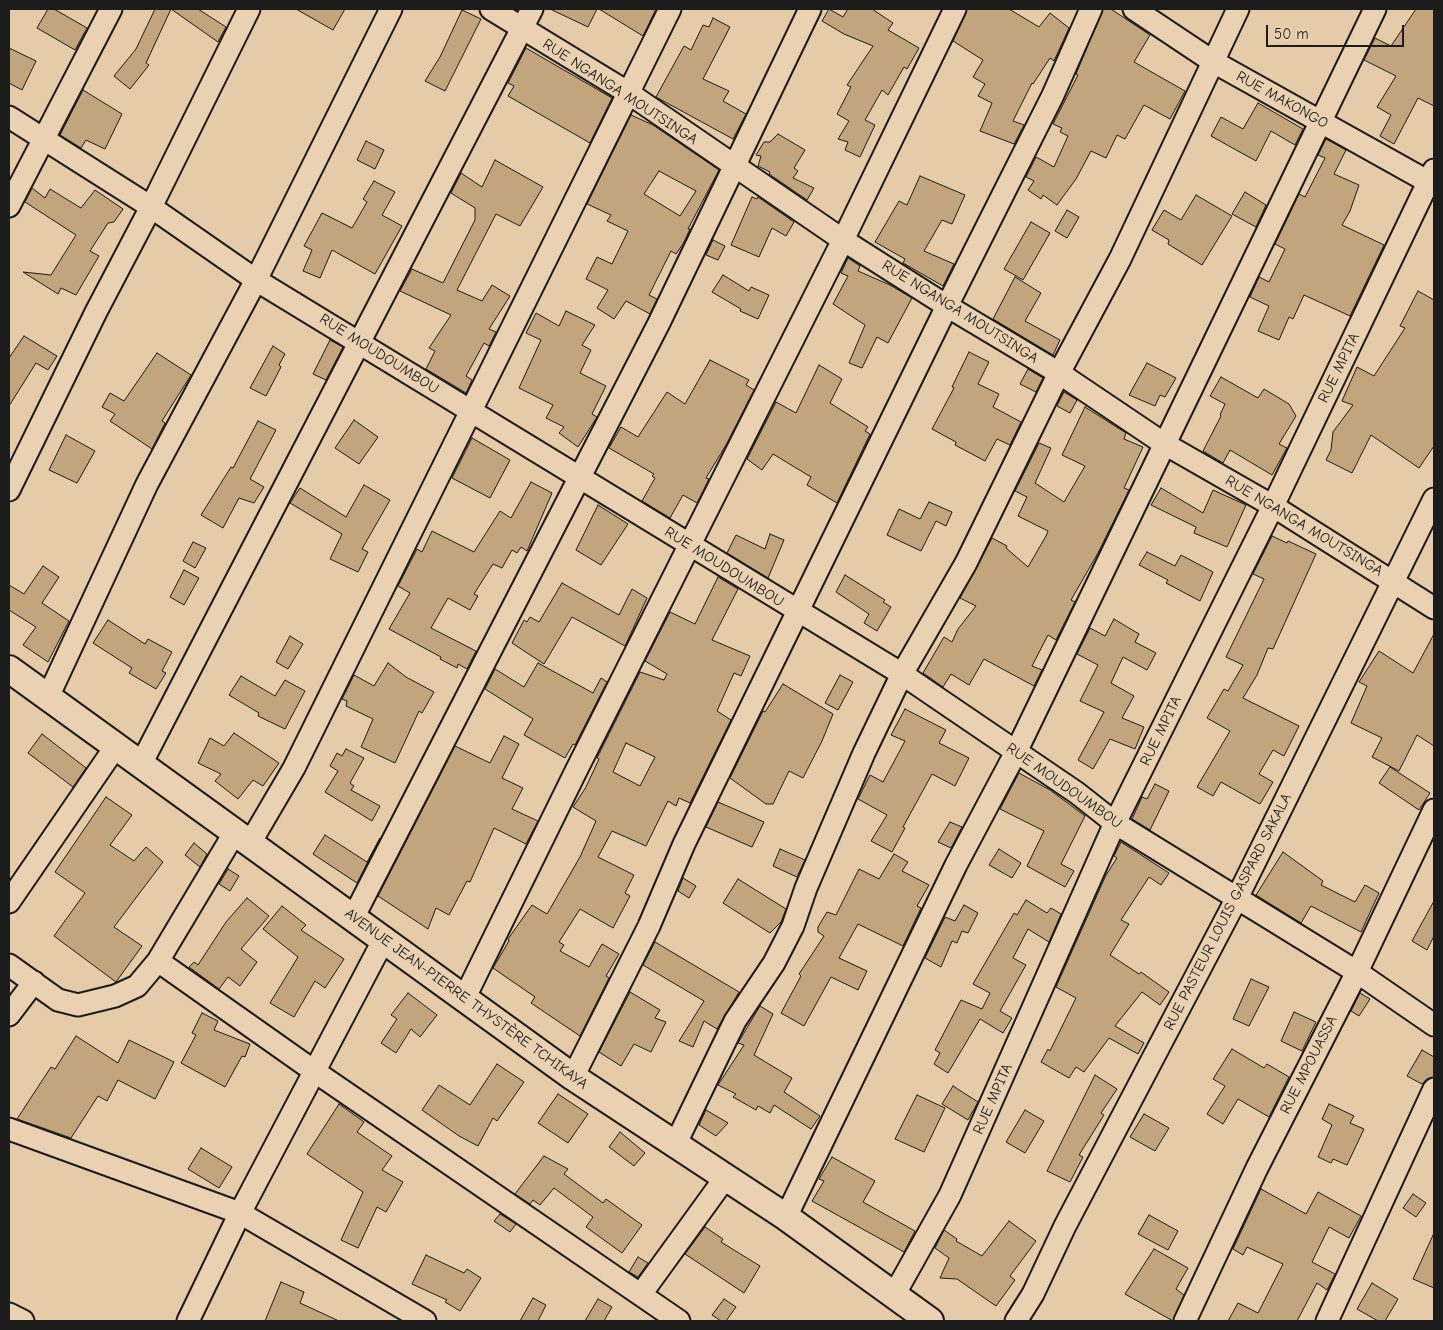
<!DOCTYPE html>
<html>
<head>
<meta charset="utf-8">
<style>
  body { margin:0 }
  #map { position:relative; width:1443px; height:1330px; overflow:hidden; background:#e6cba9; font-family:"Comic Neue",sans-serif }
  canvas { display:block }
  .frame { position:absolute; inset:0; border:10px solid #1c1c1c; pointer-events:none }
  .scale { position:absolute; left:1266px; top:25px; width:138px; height:22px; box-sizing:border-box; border:2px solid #1c1c1c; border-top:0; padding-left:6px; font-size:15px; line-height:18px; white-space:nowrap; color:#1c1c1c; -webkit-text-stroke:4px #ead1b2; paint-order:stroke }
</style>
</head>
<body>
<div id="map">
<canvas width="1443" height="1330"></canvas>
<div class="frame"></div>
<div class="scale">50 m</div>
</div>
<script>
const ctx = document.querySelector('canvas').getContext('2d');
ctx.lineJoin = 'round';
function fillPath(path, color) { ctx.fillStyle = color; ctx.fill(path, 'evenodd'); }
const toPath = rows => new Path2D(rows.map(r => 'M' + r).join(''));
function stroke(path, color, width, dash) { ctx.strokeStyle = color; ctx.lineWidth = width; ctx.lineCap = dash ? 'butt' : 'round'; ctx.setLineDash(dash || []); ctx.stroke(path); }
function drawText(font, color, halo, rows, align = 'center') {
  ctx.font = font + ' "Comic Neue",sans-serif'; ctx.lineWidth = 4.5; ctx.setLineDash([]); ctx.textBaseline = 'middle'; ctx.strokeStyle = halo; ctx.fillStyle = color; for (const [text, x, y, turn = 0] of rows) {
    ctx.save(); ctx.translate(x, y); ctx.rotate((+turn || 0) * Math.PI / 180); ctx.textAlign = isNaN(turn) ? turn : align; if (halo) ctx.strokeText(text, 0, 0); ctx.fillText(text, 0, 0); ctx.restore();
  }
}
const building = toPath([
  [48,9,54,9,87,28,75,50,37,28,48,9],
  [155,9,198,9,226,27,218,42,171,9,146,63,149,65,130,89,114,76,136,49,155,9],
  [296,9,345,9,333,30,296,9],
  [550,9,597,9,588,27,550,9],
  [599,9,656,9,643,36,599,9],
  [829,9,843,17,848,9,872,9,893,23,888,30,919,48,907,69,904,67,888,95,882,90,865,120,875,125,860,157,845,150,848,142,838,139,849,121,837,114,851,87,847,85,873,46,844,34,822,21,829,9],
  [967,9,1009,9,1039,27,1050,13,1069,28,1054,61,1050,58,1033,84,1032,83,1013,121,1024,125,1014,144,980,131,992,103,978,96,985,84,973,77,983,60,953,41,967,9],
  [1103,9,1111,9,1150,35,1134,62,1185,91,1170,119,1144,105,1125,139,1117,135,1106,158,1091,151,1076,179,1057,205,1043,195,1041,199,1028,190,1034,181,1026,177,1036,157,1054,167,1068,136,1060,132,1062,128,1053,124,1078,75,1076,74,1103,9],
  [1416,9,1434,9,1434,106,1418,98,1394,144,1380,136,1391,115,1377,107,1396,76,1364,60,1375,38,1391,46,1416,9],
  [462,10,481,19,445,91,425,81,440,57,462,10],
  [713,18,730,27,703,79,729,91,723,101,746,114,733,139,656,97,684,46,691,50,703,25,709,27,713,18],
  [9,48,36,61,22,90,9,83,9,48],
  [526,48,612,98,590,143,508,96,514,86,508,83,526,48],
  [83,90,122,114,105,149,86,140,81,148,60,135,83,90],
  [1258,103,1303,129,1295,145,1271,131,1256,161,1211,136,1221,117,1243,129,1258,103],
  [631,115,653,125,719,170,688,229,690,229,683,244,676,254,671,251,649,295,657,299,650,314,626,301,614,319,597,308,608,290,586,279,597,257,612,264,628,231,607,221,611,215,587,204,631,115],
  [659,171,696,191,680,216,644,194,659,171],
  [778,134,805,150,794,168,798,171,793,178,814,188,807,200,769,174,770,172,758,166,761,156,756,155,764,142,770,142,778,134],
  [1326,139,1346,150,1334,174,1359,185,1350,211,1342,225,1384,245,1350,316,1304,295,1293,319,1289,317,1279,340,1258,331,1269,306,1250,297,1259,277,1269,282,1285,249,1275,244,1299,194,1305,197,1325,158,1318,155,1326,139],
  [366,141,384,150,375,169,357,160,366,141],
  [495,160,543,187,520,226,496,214,457,290,482,301,492,285,510,296,489,329,496,332,489,346,484,343,466,376,472,380,466,393,426,369,435,351,429,348,451,315,400,291,412,269,443,283,475,220,475,208,451,193,461,173,482,187,495,160],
  [920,176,965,195,952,224,942,220,924,251,954,264,943,286,903,263,905,259,875,242,899,201,907,205,920,176],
  [374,181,395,192,382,215,402,226,375,274,332,250,320,278,303,271,312,250,304,246,322,213,352,228,367,202,363,199,374,181],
  [32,188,45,198,50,189,81,208,95,190,123,209,114,222,108,223,90,251,99,256,76,295,61,288,58,294,23,272,51,275,76,235,25,202,32,188],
  [1245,192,1266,205,1256,227,1232,214,1245,192],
  [1196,195,1232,216,1202,265,1168,244,1169,240,1152,230,1164,210,1181,220,1196,195],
  [752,197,757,199,758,197,794,222,786,236,772,228,759,257,731,245,752,197],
  [1067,210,1079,217,1067,238,1055,231,1067,210],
  [1031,222,1050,233,1023,280,1004,269,1031,222],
  [713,240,725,246,718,260,706,255,713,240],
  [848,258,860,266,858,271,890,285,912,298,888,343,877,337,862,368,849,363,865,325,833,304,848,276,841,273,848,258],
  [723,275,749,291,751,287,769,295,758,319,740,311,741,309,712,292,723,275],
  [1015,277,1041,293,1025,321,1060,340,1053,355,993,319,1015,277],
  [1418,291,1434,300,1434,446,1419,468,1371,435,1352,473,1326,460,1331,450,1333,432,1353,405,1342,401,1357,367,1374,376,1405,328,1400,326,1418,291],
  [566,311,595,325,582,345,591,350,580,373,606,386,592,414,597,417,578,447,559,433,564,427,546,418,553,405,519,388,541,340,526,333,536,313,559,326,566,311],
  [24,336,57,356,48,370,36,363,9,406,9,358,24,336],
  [330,340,343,347,326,380,313,374,330,340],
  [273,346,285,354,279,365,281,367,266,396,250,388,273,346],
  [969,352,989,362,978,384,999,394,993,407,1021,422,1010,445,997,439,985,461,955,445,956,442,932,429,954,388,952,387,969,352],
  [157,353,191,375,162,421,165,423,152,449,110,421,115,414,102,407,110,393,124,401,157,353],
  [710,360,749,380,746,385,754,390,726,445,706,478,709,479,697,503,683,495,670,518,642,501,655,478,652,476,654,474,609,448,621,427,638,437,667,392,685,404,710,360],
  [1147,363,1176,378,1165,397,1160,395,1155,406,1129,395,1147,363],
  [819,365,842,379,830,403,868,427,865,431,870,434,837,503,807,485,811,477,773,454,762,470,747,459,776,402,796,413,819,365],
  [1028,369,1043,378,1036,392,1020,384,1028,369],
  [1221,377,1258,398,1264,389,1289,404,1296,416,1279,444,1287,448,1272,475,1230,450,1223,463,1203,451,1221,416,1220,415,1225,404,1210,396,1221,377],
  [1064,392,1077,400,1070,413,1057,406,1064,392],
  [1085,407,1126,433,1124,439,1143,447,1124,488,1129,490,1098,553,1071,600,1075,602,1056,640,1048,635,1032,666,1042,670,1034,686,984,659,969,685,951,674,943,687,923,673,944,637,952,642,958,629,976,606,960,598,992,538,1007,546,1006,548,1028,567,1046,536,1048,531,1018,516,1027,497,1015,491,1039,443,1051,448,1035,483,1064,502,1085,466,1062,455,1085,407],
  [354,420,378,437,359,464,335,448,354,420],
  [258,421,276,430,250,479,264,487,254,503,239,498,223,528,201,515,231,467,233,468,258,421],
  [66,435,95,451,77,483,49,470,66,435],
  [472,438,510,460,490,498,452,478,472,438],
  [531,482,552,493,527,551,521,547,517,553,512,550,502,568,493,564,474,594,478,596,470,610,448,598,431,628,476,651,467,669,458,664,457,668,440,659,441,657,389,629,410,593,398,586,417,549,422,552,432,531,474,552,500,511,511,518,531,482],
  [364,485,390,500,362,549,368,552,358,572,330,559,342,534,290,503,300,488,346,517,364,485],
  [1161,488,1203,513,1213,490,1246,505,1227,547,1194,533,1196,527,1151,505,1161,488],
  [929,502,952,512,946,526,936,521,921,551,887,535,899,509,920,519,929,502],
  [598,505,628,524,601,565,576,550,598,505],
  [770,534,784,540,768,578,727,553,736,535,765,549,770,534],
  [1272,536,1287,543,1288,541,1316,554,1273,649,1268,648,1257,675,1243,698,1299,726,1284,756,1273,750,1259,774,1273,782,1260,804,1221,782,1213,796,1197,787,1230,731,1207,718,1224,689,1228,691,1243,665,1226,657,1264,579,1253,574,1272,536],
  [193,542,206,548,195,568,183,561,193,542],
  [1147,552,1175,566,1181,555,1213,572,1200,601,1166,583,1168,580,1139,565,1147,552],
  [43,566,59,577,42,603,69,621,48,662,23,645,36,627,9,610,9,585,24,594,43,566],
  [184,570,199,578,184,605,170,597,184,570],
  [845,575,885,600,883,602,891,607,877,631,864,623,869,614,836,592,845,575],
  [718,577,738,589,712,640,750,656,741,676,734,673,717,711,731,720,690,803,679,798,676,806,668,801,646,846,612,831,598,857,634,875,625,893,630,896,613,928,580,909,559,942,564,945,560,951,589,967,602,944,619,954,606,976,609,978,580,1036,531,1003,535,997,493,968,509,941,508,939,532,905,547,914,580,857,596,821,573,807,586,787,599,759,597,758,640,672,664,680,667,674,645,661,670,612,695,624,718,577],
  [626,743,655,757,640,786,613,772,626,743],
  [562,583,619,615,632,589,647,598,625,646,572,617,544,664,512,643,524,620,527,622,530,617,539,622,562,583],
  [1114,619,1139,634,1135,642,1156,653,1147,670,1123,657,1111,683,1134,696,1122,718,1144,727,1135,749,1110,739,1093,769,1078,760,1104,712,1080,701,1098,665,1077,654,1090,628,1105,636,1114,619],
  [108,620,145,644,148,639,172,652,162,671,166,673,156,689,129,673,132,668,93,643,108,620],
  [1434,634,1434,746,1417,735,1399,771,1372,757,1382,738,1351,723,1367,686,1359,682,1379,651,1413,673,1434,634],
  [290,636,303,644,288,669,276,662,290,636],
  [388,663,406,677,434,692,422,713,419,711,395,763,361,747,373,719,346,706,347,701,342,699,354,675,374,686,388,663],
  [538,663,593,693,601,678,607,682,575,745,573,744,565,758,524,735,533,719,485,689,495,669,524,687,538,663],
  [840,675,853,682,838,710,825,703,840,675],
  [241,676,275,696,285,680,305,691,285,729,258,716,259,713,229,695,241,676],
  [783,684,833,714,822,741,803,778,789,771,773,804,766,804,730,778,763,711,765,712,783,684],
  [905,709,946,730,939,743,969,758,955,786,932,774,903,827,905,828,892,852,871,841,887,815,858,799,870,775,883,782,905,741,891,735,905,709],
  [234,733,279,763,263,786,253,780,238,799,215,781,221,774,198,763,210,738,224,746,234,733],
  [42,734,86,768,73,787,28,753,42,734],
  [504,736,519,744,502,778,523,788,512,809,538,821,526,844,494,828,470,882,467,881,449,915,436,908,428,929,378,896,455,746,490,763,504,736],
  [346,749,364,758,350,783,354,786,351,790,380,806,372,821,325,792,338,771,330,766,337,753,342,756,346,749],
  [1390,767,1430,793,1419,810,1379,783,1390,767],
  [1019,773,1050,790,1085,816,1061,864,1074,871,1065,887,1027,866,1044,831,1000,809,1019,773],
  [1155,784,1169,791,1150,830,1132,819,1142,797,1147,799,1155,784],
  [106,797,132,815,110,845,134,861,146,847,163,862,114,927,142,946,116,982,54,936,85,893,55,872,106,797],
  [718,802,764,822,752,847,706,827,718,802],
  [950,822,962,827,951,848,938,842,950,822],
  [325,835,367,862,380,838,357,883,313,854,325,835],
  [1121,842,1169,873,1161,885,1149,877,1121,920,1129,924,1110,955,1139,974,1141,972,1169,992,1160,1005,1142,992,1115,1026,1144,1043,1138,1054,1109,1038,1084,1072,1076,1067,1069,1078,1041,1062,1048,1049,1050,1051,1076,998,1056,987,1106,875,1117,858,1114,856,1121,842],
  [194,843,207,854,200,867,185,855,194,843],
  [780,849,805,860,797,877,773,866,780,849],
  [999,849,1021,863,1012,878,989,865,999,849],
  [1283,852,1323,881,1321,885,1355,902,1365,885,1379,893,1361,932,1311,906,1301,923,1256,895,1283,852],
  [894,854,908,862,902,871,929,885,917,906,921,908,903,946,858,924,839,958,867,971,858,990,831,977,804,1026,781,1013,801,976,799,974,824,936,818,932,818,927,827,912,836,915,859,869,879,879,894,854],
  [228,869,239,876,230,891,219,884,228,869],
  [683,878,696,886,689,898,678,891,683,878],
  [738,879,786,909,781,922,770,933,723,903,738,879],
  [247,898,269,916,241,949,257,962,240,986,228,977,219,989,189,967,194,962,198,965,226,922,247,898],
  [1026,900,1047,913,1051,908,1061,914,1049,942,1028,929,1013,958,1026,965,1000,1011,1012,1018,1003,1033,980,1019,948,1073,934,1064,940,1053,935,1050,961,1000,982,1009,990,993,973,984,1014,913,1017,915,1026,900],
  [1434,901,1434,936,1427,950,1412,941,1434,901],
  [964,905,978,913,968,933,962,931,957,943,952,941,941,967,925,958,945,917,955,921,964,905],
  [282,906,306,925,301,930,344,959,325,988,315,981,294,1017,270,1003,298,957,263,929,282,906],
  [655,942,739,992,717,1029,704,1021,693,1047,679,1041,704,1001,643,965,655,942],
  [1251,979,1269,987,1249,1026,1233,1019,1251,979],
  [630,992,660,1010,655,1018,666,1022,651,1052,634,1044,621,1066,599,1052,630,992],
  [408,993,437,1015,420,1037,411,1029,396,1053,381,1043,397,1019,391,1015,408,993],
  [1360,993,1370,999,1359,1016,1351,1011,1360,993],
  [760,1006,773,1014,754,1055,792,1078,784,1092,820,1116,811,1129,774,1105,770,1113,758,1106,756,1110,733,1097,736,1094,718,1085,744,1045,738,1043,760,1006],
  [1294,1012,1316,1022,1302,1051,1281,1041,1294,1012],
  [202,1013,218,1021,214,1030,250,1044,245,1057,242,1056,225,1087,181,1063,196,1035,192,1033,202,1013],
  [76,1036,118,1063,129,1040,174,1062,155,1099,118,1080,107,1101,98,1096,71,1138,17,1119,51,1067,55,1069,76,1036],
  [1232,1049,1264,1068,1267,1064,1289,1077,1269,1117,1238,1099,1223,1124,1207,1114,1225,1086,1213,1079,1232,1049],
  [1422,1050,1434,1057,1434,1077,1427,1079,1422,1084,1407,1076,1422,1050],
  [497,1064,524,1082,497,1121,493,1118,478,1146,459,1136,422,1110,439,1085,470,1105,497,1064],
  [1095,1075,1117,1089,1101,1113,1104,1115,1079,1155,1083,1157,1070,1182,1047,1171,1095,1075],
  [953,1086,978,1102,968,1120,942,1104,953,1086],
  [558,1094,588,1114,568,1143,538,1123,558,1094],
  [917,1095,945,1108,924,1152,895,1139,917,1095],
  [339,1104,364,1122,357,1132,392,1156,382,1170,403,1182,386,1212,377,1207,358,1248,341,1240,363,1192,307,1154,339,1104],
  [1329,1104,1354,1116,1350,1123,1364,1129,1347,1165,1333,1159,1331,1163,1318,1157,1332,1125,1322,1119,1329,1104],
  [706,1110,728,1123,716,1136,699,1125,706,1110],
  [1025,1110,1044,1121,1025,1153,1006,1142,1025,1110],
  [1144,1114,1169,1128,1155,1151,1130,1137,1144,1114],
  [620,1132,645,1153,634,1166,609,1147,620,1132],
  [201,1148,232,1167,219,1188,188,1169,201,1148],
  [544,1156,568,1169,564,1174,603,1203,606,1199,642,1225,622,1253,586,1227,593,1217,554,1188,540,1205,533,1200,530,1204,515,1194,544,1156],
  [832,1157,875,1181,863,1202,915,1231,904,1252,812,1201,824,1181,819,1179,832,1157],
  [1261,1189,1306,1214,1318,1192,1361,1216,1349,1238,1329,1227,1312,1262,1335,1274,1327,1290,1317,1283,1297,1321,1228,1321,1238,1303,1258,1313,1283,1264,1247,1247,1243,1255,1233,1249,1261,1189],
  [1413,1194,1426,1203,1416,1217,1403,1208,1413,1194],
  [500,1214,516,1224,510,1232,494,1221,500,1214],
  [1149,1215,1178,1231,1168,1250,1138,1234,1149,1215],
  [1009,1221,1036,1241,1010,1276,1015,1280,996,1306,957,1279,940,1278,949,1258,935,1248,944,1230,957,1239,956,1241,982,1256,1009,1221],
  [705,1227,723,1239,721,1242,760,1266,744,1293,685,1254,705,1227],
  [1434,1233,1434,1288,1413,1279,1434,1233],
  [1154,1249,1188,1268,1176,1289,1184,1295,1173,1321,1125,1294,1154,1249],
  [426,1255,464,1273,467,1269,481,1278,460,1311,445,1302,447,1300,412,1284,426,1255],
  [638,1257,648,1263,638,1277,629,1272,638,1257],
  [281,1282,304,1292,300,1303,339,1321,265,1321,281,1282],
  [1372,1283,1398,1299,1385,1321,1378,1321,1357,1309,1372,1283],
  [533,1298,546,1305,538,1321,520,1321,533,1298],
  [598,1299,612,1307,604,1321,585,1321,598,1299],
  [724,1299,736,1307,726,1321,721,1321,712,1315,724,1299]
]);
fillPath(building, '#c2a57c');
stroke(building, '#1c1c1c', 1);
const minor = toPath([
  [491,9,627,92,843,240,947,306,1059,373,1163,443,1273,506,1434,608],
  [1134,9,1212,61,1434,185],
  [9,117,151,207,256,280,902,674,1077,793,1115,823,1357,972,1434,1025],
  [9,206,111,9],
  [9,490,96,312,151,207,249,9],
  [48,697,147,484,256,280,391,9],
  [141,764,532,9],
  [250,843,294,768,670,9],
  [9,902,116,746],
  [353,918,659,323,810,9],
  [158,961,314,1071,679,1321],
  [9,965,58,1000,78,1005,115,996,137,986,158,961,235,832],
  [465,997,576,771,843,240,955,9],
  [9,1015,34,982],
  [573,1077,649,926,684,844,947,306,1053,95,1091,9],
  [9,1129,240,1213,425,1321],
  [675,1145,735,1021,774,963,793,926,806,888,864,753,902,674,966,563,1059,373,1120,259,1238,9],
  [786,1217,956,865,1016,752,1375,9],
  [641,1294,725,1178],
  [894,1295,950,1195,1115,823,1273,506,1434,170],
  [9,1314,23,1321],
  [188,1321,240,1213,383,941],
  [1016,1321,1033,1294,1065,1226,1237,898,1434,499],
  [1185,1321,1257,1168,1357,972,1434,810],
  [1327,1321,1434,1089]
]);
const tertiary = toPath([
  [9,669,573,1077,786,1217,930,1321]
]);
stroke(minor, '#1c1c1c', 25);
stroke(tertiary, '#1c1c1c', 30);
stroke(minor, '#ead1b2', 21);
stroke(tertiary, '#ead1b2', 26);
drawText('15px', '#1c1c1c', '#ead1b2', [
  ["RUE NGANGA MOUTSINGA",620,92,33],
  ["RUE MAKONGO",1282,100,29],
  ["RUE NGANGA MOUTSINGA",960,312,32],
  ["RUE MOUDOUMBOU",379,354,32],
  ["RUE MPITA",1339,368,-64],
  ["RUE NGANGA MOUTSINGA",1304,526,31],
  ["RUE MOUDOUMBOU",724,567,32],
  ["RUE MPITA",1161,731,-64],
  ["RUE MOUDOUMBOU",1064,786,35],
  ["RUE PASTEUR LOUIS GASPARD SAKALA",1228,912,-63],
  ["AVENUE JEAN-PIERRE THYSTÈRE TCHIKAYA",466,999,36],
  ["RUE MPOUASSA",1309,1065,-63],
  ["RUE MPITA",993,1099,-66]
]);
</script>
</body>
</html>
